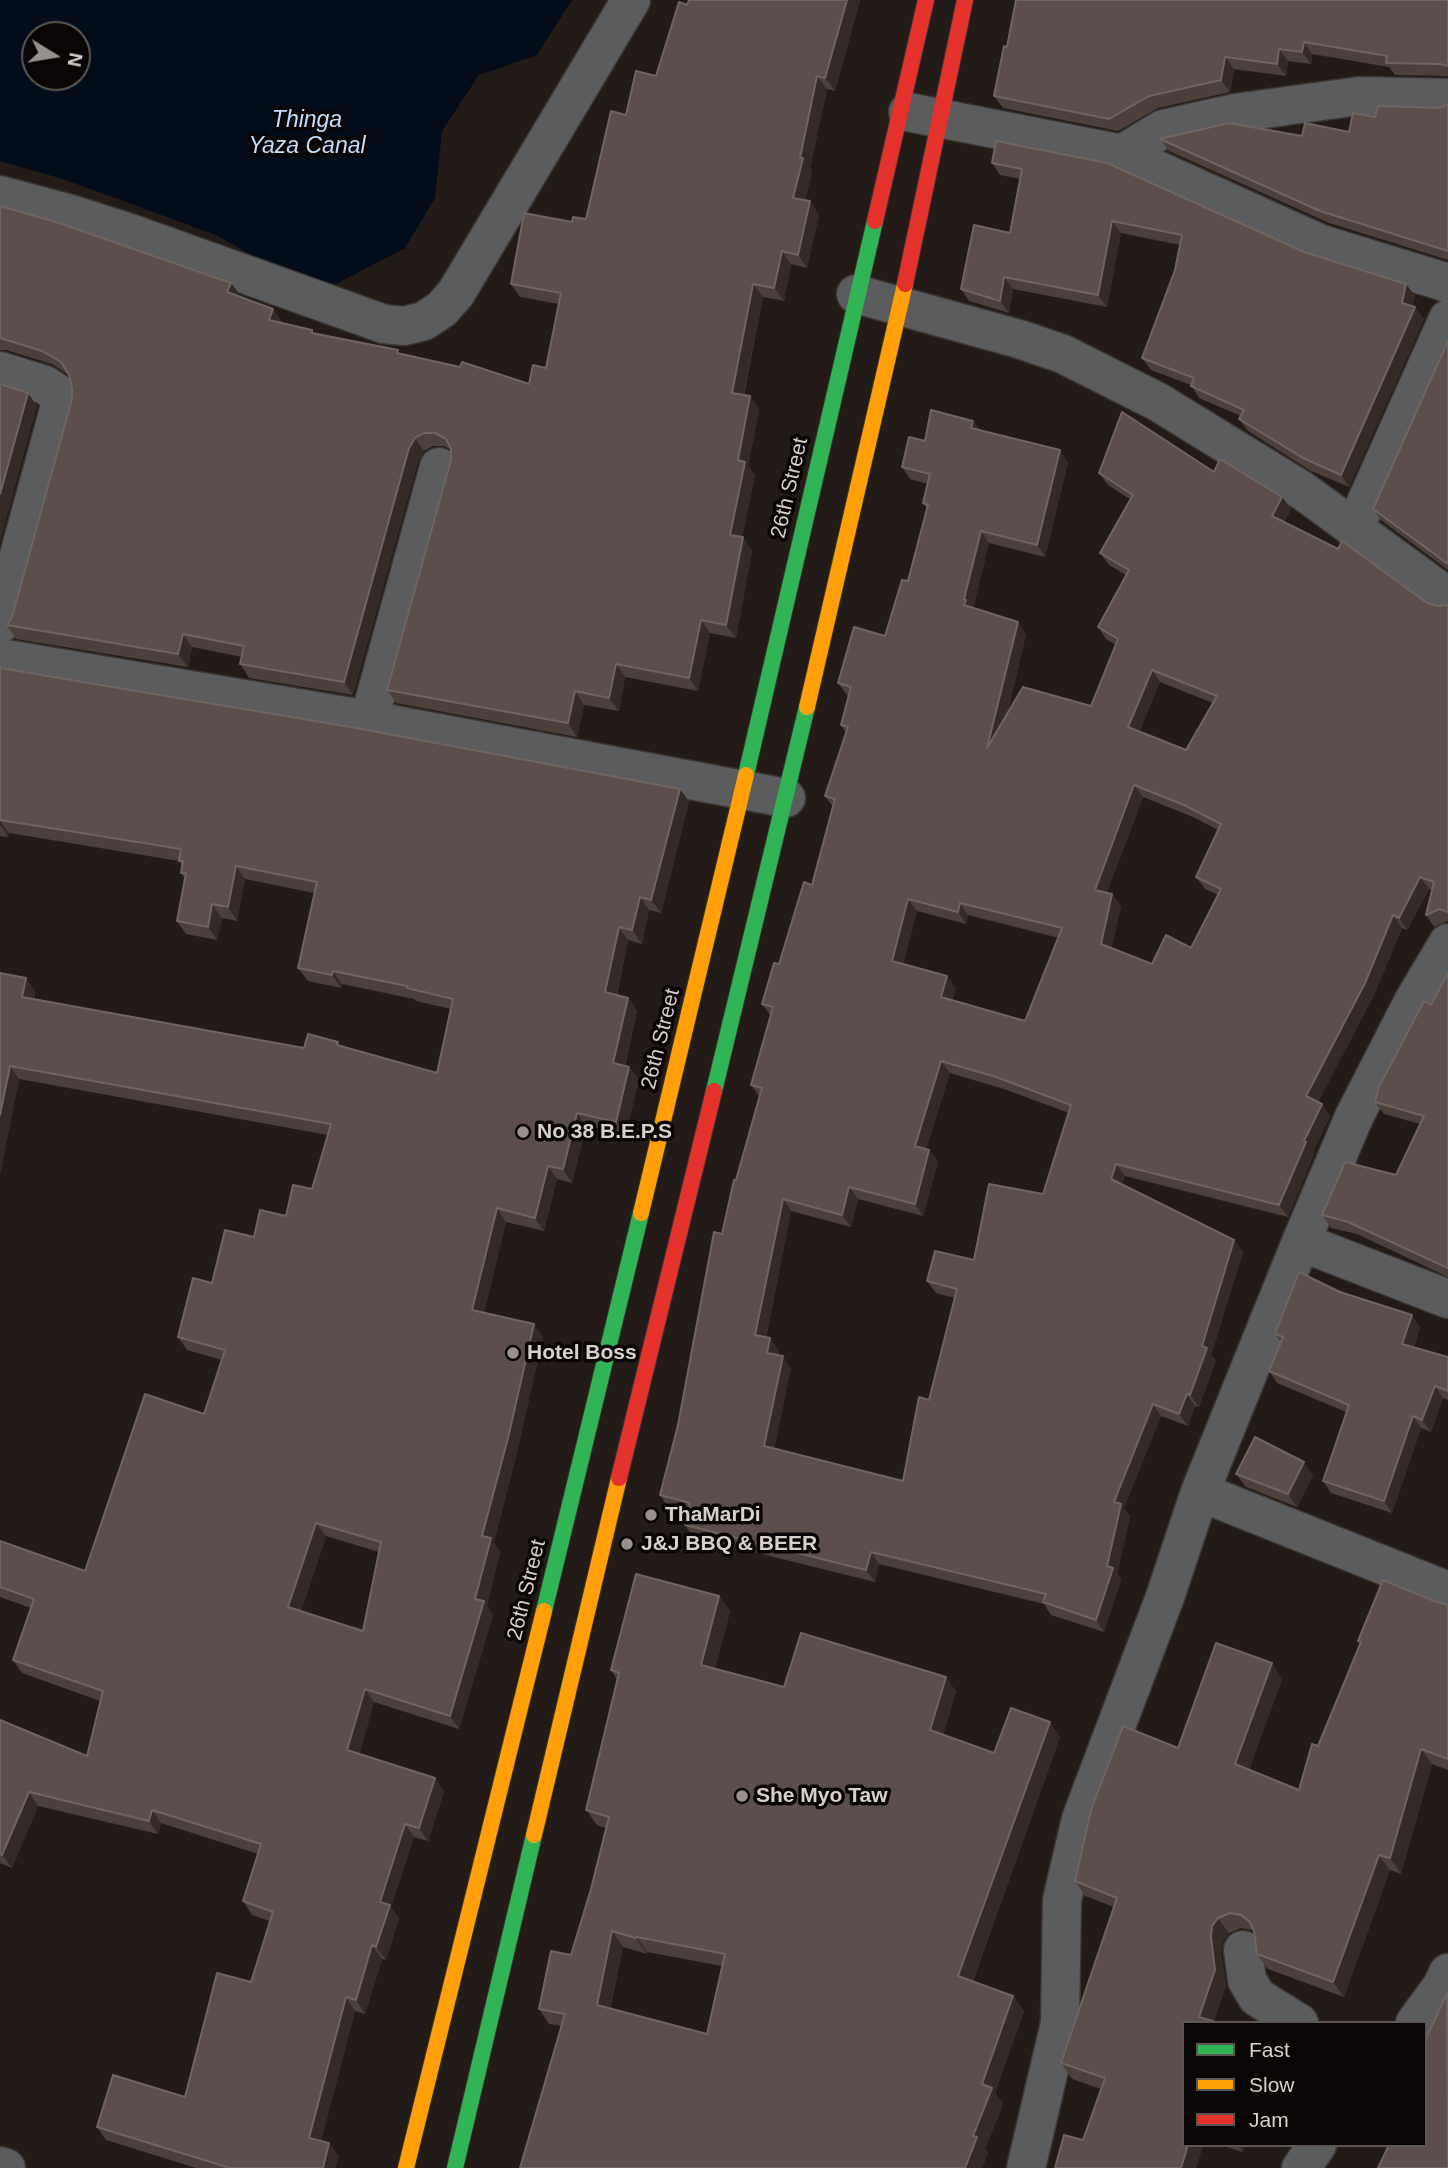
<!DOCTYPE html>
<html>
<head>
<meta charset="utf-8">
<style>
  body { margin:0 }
  #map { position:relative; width:1448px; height:2168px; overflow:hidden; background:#221b18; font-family:Arial,sans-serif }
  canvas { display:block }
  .legend { position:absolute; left:1182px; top:2021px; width:245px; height:126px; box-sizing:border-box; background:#0a0605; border:2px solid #5c5755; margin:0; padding:9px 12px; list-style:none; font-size:21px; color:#d8d0cc }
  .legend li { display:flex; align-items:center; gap:14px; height:35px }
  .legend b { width:35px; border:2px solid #5c5755 }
  .north { position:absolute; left:21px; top:21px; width:70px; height:70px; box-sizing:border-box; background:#0a0605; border:2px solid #5c5755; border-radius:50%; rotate:101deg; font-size:19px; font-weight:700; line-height:28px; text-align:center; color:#d8d0cc }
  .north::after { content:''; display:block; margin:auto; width:24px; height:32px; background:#98918d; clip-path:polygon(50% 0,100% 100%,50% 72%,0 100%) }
</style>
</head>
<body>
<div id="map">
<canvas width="1448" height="2168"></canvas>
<ul class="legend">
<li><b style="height:9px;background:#30b455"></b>Fast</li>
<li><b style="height:9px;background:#ff9f0a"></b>Slow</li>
<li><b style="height:9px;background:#e5322d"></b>Jam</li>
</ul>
<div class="north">N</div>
</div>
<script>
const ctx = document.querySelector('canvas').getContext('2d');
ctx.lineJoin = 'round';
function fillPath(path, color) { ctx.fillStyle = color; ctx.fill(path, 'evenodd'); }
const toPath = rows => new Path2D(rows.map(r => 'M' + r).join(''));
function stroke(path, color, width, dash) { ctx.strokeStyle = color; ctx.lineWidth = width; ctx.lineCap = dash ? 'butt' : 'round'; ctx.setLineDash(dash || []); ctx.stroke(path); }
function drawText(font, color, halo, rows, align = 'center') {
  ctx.font = font + ' Arial,sans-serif'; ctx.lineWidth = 7; ctx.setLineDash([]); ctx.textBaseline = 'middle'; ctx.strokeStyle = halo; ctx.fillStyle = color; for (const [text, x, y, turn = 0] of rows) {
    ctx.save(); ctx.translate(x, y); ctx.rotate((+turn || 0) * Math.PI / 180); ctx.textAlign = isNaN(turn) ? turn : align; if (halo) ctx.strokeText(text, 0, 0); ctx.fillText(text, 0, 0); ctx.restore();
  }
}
fillPath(toPath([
  [0,0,572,0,537,55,479,75,442,131,435,198,405,248,336,284,289,276,216,235,63,179,0,161],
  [35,35,77,35,77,77,35,77]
]), '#030c19');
const street = toPath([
  [908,112,1122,154,1163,129,1235,113,1359,96,1448,98],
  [1122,154,1321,244,1448,283],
  [0,195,71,214,127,232,384,324,404,326,424,321,442,309,456,293,631,0],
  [856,294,1019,339,1063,354,1158,402,1303,491,1448,597],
  [0,371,45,385,57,393,60,406,0,624],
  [1355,527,1448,319],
  [0,658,369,720,786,798],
  [369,720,439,467],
  [1301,1242,1448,1299],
  [1200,1492,1448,1591],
  [1243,1950,1247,1980,1257,1997,1299,2023],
  [1415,2023,1442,1986,1448,1973],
  [0,2166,6,2168],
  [1026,2168,1060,2023,1062,1900,1081,1819,1165,1597,1200,1492,1301,1242,1354,1117,1413,1002,1448,943],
  [1301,2168,1317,2145]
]);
const fast = toPath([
  [746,775,875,221],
  [714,1091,807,707],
  [544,1611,641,1213],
  [455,2168,534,1835]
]);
const slow = toPath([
  [807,707,905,284],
  [641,1213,746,775],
  [534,1835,619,1478],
  [406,2168,544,1611]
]);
const jam = toPath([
  [875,221,926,0],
  [905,284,965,0],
  [619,1478,714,1091]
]);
stroke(street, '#3b3532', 41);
stroke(fast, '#3b3532', 18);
stroke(slow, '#3b3532', 18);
stroke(jam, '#3b3532', 18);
stroke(street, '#5b5c5d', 38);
stroke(fast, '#30b455', 16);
stroke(slow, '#ff9f0a', 16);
stroke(jam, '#e5322d', 16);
fillPath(toPath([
  [860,0,835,91,827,89,810,168,812,172,805,200,810,201,819,215,807,268,791,264,784,301,763,297,744,395,750,396,759,410,748,466,755,475,742,537,743,537,752,551,736,638,710,633,698,691,625,677,619,711,584,705,577,737,396,703,387,690,451,460,451,450,444,446,433,446,424,451,418,461,353,695,249,678,240,664,242,657,192,647,188,667,16,639,7,625,12,617,72,399,72,388,69,375,52,364,6,350,0,350,0,206,273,309,282,322,282,323,314,333,529,384,546,368,559,304,520,297,511,284,572,222,586,219,626,115,656,76,687,5],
  [1448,0,1448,76,1395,75,1389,67,1312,54,1311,64,1288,61,1286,76,1234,69,1230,92,1158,108,1118,131,1003,108,994,96,1007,47],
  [1448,105,1448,260,1329,223,1169,151,1160,139,1302,136,1349,132,1375,117,1439,108],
  [996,141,1304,252,1406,284,1415,296,1412,306,1424,319,1349,487,1311,471,1248,431,1239,419,1241,416,1199,398,1191,385,1151,370,1142,358,1175,270,1180,245,1121,233,1107,307,1013,289,1009,313,969,301,961,289,1010,233,1020,179,1000,175,992,163],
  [1448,341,1448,570,1382,521,1373,509],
  [973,421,980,431,1068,462,1045,557,989,543,973,608,1026,634,1007,715,1091,706,1116,645,1106,639,1098,627,1126,575,1109,565,1100,553,1131,500,1108,485,1099,473,1214,472,1282,497,1291,509,1284,522,1427,603,1437,606,1448,605,1448,921,1434,927,1426,915,1432,890,1429,889,1407,930,1402,928,1374,995,1318,1102,1322,1104,1330,1116,1313,1152,1314,1154,1288,1217,1125,1176,1122,1184,1234,1240,1243,1252,1211,1355,1216,1360,1199,1407,1195,1406,1188,1426,1161,1416,1124,1508,1130,1516,1117,1574,1121,1580,1104,1632,1051,1615,1044,1604,879,1564,875,1582,693,1537,685,1525,688,1512,668,1507,660,1495,678,1425,722,1234,760,1097,751,1085,771,1016,762,1004,812,885,833,807,825,796,846,733,841,725,848,696,847,695,838,683,885,636,908,581,927,509,923,503,928,484,910,479,902,467,925,441],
  [1160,682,1213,703,1186,750,1139,732],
  [1143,797,1193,817,1218,830,1196,877,1205,889,1218,895,1191,948,1152,964,1111,948,1121,906,1112,894,1107,892],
  [917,911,966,924,968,915,1059,938,1025,1021,952,1001,956,988,903,964],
  [950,1073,1004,1089,1069,1113,1043,1194,974,1260,927,1281,936,1293,955,1298,929,1400,903,1481,774,1449,791,1368,778,1355,779,1351,766,1338,791,1211,851,1227,858,1199,923,1216,938,1162,929,1150,926,1149],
  [0,668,680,789,689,802,661,913,649,910,642,944,628,940,617,995,628,998,637,1011,625,1066,629,1067,639,1080,625,1135,586,1126,572,1183,557,1179,544,1231,506,1222,484,1312,543,1337,517,1452,494,1542,500,1552,487,1605,493,1615,459,1729,374,1702,359,1754,435,1778,444,1792,428,1841,414,1837,391,1907,399,1918,386,1960,382,1959,365,2014,355,2011,321,2141,329,2143,339,2157,335,2168,196,2168,106,2140,97,2127,185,2097,251,1982,270,1921,252,1915,243,1901,258,1854,161,1823,158,1834,38,1806,12,1868,0,1863,0,1720,87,1756,100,1701,22,1673,13,1660,31,1608,0,1597,0,1541,85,1571,204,1414,222,1360,187,1350,178,1337,212,1283,254,1237,286,1216,312,1189,328,1135,19,1079,0,1174,0,973,35,991,34,1000,304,1048,341,1046,437,1073,451,1009,416,1001,414,999,342,984,341,988,308,981,298,968,314,893,245,879,237,921,222,918,217,940,186,934,177,921,185,879,181,873,182,865,179,861,9,833,8,837,0,836],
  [326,1536,379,1552,363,1631,301,1611],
  [1448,973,1448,1277,1357,1234,1331,1228,1322,1215,1396,1175,1420,1124,1384,1114,1375,1102],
  [1340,1292,1420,1327,1414,1347,1448,1357,1448,1400,1443,1398,1431,1432,1421,1428,1392,1513,1331,1493,1323,1481,1346,1412,1277,1383,1269,1371,1281,1342,1275,1334],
  [1236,1474,1313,1475,1297,1507,1246,1487],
  [719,1596,730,1611,715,1669,784,1687,946,1677,956,1692,943,1735,994,1753,1060,1737,973,1981,1013,1996,1024,2011,995,2093,1003,2104,985,2149,988,2153,982,2168,520,2168,561,2026,549,2024,539,2009,571,1955,591,1889,606,1828,597,1825,586,1810,617,1680,611,1670],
  [623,1947,647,1954,647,1952,722,1966,707,2034,610,2009],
  [1434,1601,1448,1605,1448,1770,1432,1764,1401,1874,1390,1870,1344,1997,1268,1969,1257,1954,1254,1932,1252,1930,1241,1928,1229,1933,1223,1941,1221,1952,1226,1985,1214,2021,1184,2145,1203,2145,1196,2168,1055,2168,1083,2140,1101,2089,1072,2079,1061,2063,1114,1907,1085,1896,1075,1881,1178,1748,1282,1679,1249,1770,1299,1790,1361,1644,1358,1641],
  [1220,2145,1245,2145,1243,2152]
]), '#4c403b');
fillPath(toPath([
  [847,0,860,0,835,91,825,78],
  [1304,42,1312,54,1311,64,1302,52],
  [1279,49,1288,61,1286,76,1277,64],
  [1225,57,1234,69,1230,92,1221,80],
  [817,76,827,89,810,168,812,172,803,211,793,198,800,158],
  [810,201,819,215,807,268,798,255],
  [1112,221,1121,233,1107,307,1098,295],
  [782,251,791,264,784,301,774,288],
  [1004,277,1013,289,1009,313,1000,301],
  [231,283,241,296,236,305,227,292],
  [753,284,763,297,741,406,732,393],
  [1406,284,1415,296,1411,315,1402,303],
  [1415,307,1424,319,1349,487,1341,475],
  [273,309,282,322,278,333,269,320],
  [28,393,37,406,0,542,0,494],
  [750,396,759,410,748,466,755,475,740,548,730,535,738,460],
  [973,421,982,433,971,428],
  [415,438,424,451,418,461,353,695,344,682,409,448],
  [1060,450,1068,462,1045,557,1037,545],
  [1282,497,1291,509,1281,529,1272,516],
  [981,531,989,543,973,610,964,605,964,599],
  [743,537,752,551,736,638,726,625],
  [701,620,710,633,698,691,689,678],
  [1018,622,1026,634,996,760,987,748],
  [183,634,192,647,188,667,178,654],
  [616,664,625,677,619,711,609,698],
  [1152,670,1160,682,1136,740,1128,727],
  [575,691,584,705,577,737,568,723],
  [1134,785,1143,797,1103,902,1095,890],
  [680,789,689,802,661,913,651,900],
  [0,821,9,833,8,837,0,825],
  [236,866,245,879,237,921,228,907],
  [1420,877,1429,889,1407,930,1399,918],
  [1112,894,1121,906,1110,956,1101,944],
  [640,897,649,910,642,944,632,930],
  [908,899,917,911,900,973,892,961],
  [960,903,968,915,966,924,958,912],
  [212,904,222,918,217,940,208,927],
  [1393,915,1402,928,1374,995,1315,1108,1306,1096],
  [619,927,628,940,614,1006,605,992],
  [333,971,342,984,341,988,332,975],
  [947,976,956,988,950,1010,941,997],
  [26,978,35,991,32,1011,22,997],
  [628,998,637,1011,622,1076,613,1063],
  [941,1061,950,1073,923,1158,915,1146],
  [10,1066,19,1079,0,1174,0,1115],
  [629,1067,639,1080,625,1135,616,1122],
  [1322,1104,1330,1116,1313,1152,1314,1154,1288,1217,1279,1205,1304,1141],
  [577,1113,586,1126,572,1183,563,1169],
  [929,1150,938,1162,923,1216,915,1204],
  [1116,1164,1125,1176,1119,1191,1111,1179],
  [548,1166,557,1179,544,1231,535,1218],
  [849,1187,858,1199,851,1227,842,1215],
  [783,1199,791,1211,764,1347,755,1335],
  [497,1208,506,1222,482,1323,472,1310],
  [1234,1240,1243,1252,1211,1355,1216,1360,1199,1407,1190,1395,1202,1346],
  [1412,1315,1420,1327,1411,1356,1402,1344],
  [534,1324,543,1337,517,1452,494,1542,500,1552,487,1605,493,1615,459,1729,450,1716,482,1536],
  [770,1338,779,1351,775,1365,767,1353],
  [783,1356,791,1368,772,1459,764,1446],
  [1435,1386,1443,1398,1431,1432,1422,1420],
  [1187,1394,1195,1406,1188,1426,1179,1414],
  [1153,1404,1161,1416,1124,1508,1130,1516,1117,1574,1121,1580,1104,1632,1096,1620,1107,1566,1114,1502],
  [1413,1416,1421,1428,1392,1513,1384,1501],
  [1304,1462,1313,1475,1297,1507,1288,1494],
  [316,1523,326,1536,298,1621,288,1607],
  [871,1552,879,1564,875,1582,866,1570],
  [719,1596,730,1611,712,1680,701,1665],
  [1272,1663,1282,1679,1246,1779,1235,1764],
  [946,1677,956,1692,940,1745,930,1730],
  [365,1689,374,1702,357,1764,347,1750],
  [1050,1722,1060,1737,969,1991,958,1976],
  [1421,1749,1432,1764,1401,1874,1390,1858],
  [435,1778,444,1792,428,1841,419,1828],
  [29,1792,38,1806,12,1868,2,1855],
  [152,1810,161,1823,158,1834,149,1821],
  [405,1824,414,1837,391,1907,399,1918,386,1960,376,1947,380,1902],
  [1379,1855,1390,1870,1344,1997,1333,1982],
  [1218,1918,1229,1933,1223,1941,1221,1952,1226,1985,1213,2023,1199,2017,1212,1926],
  [612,1931,623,1947,607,2020,597,2005],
  [637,1937,647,1952,647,1954,636,1938],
  [372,1945,382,1959,365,2014,356,2000],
  [1013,1996,1024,2011,995,2093,1003,2104,985,2149,988,2153,982,2168,965,2168,973,2136,982,2084],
  [346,1997,355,2011,318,2152,309,2138],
  [329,2143,339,2157,335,2168,323,2168],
  [1188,2145,1203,2145,1196,2168,1181,2168],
  [1238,2145,1245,2145,1243,2152]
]), '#352b26');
const building = toPath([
  [689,0,847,0,825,78,817,76,800,158,803,158,793,198,810,201,798,255,782,251,774,288,753,284,732,393,750,396,738,460,745,462,730,535,743,537,726,625,701,620,689,678,616,664,609,698,575,691,568,723,387,690,451,460,451,449,446,439,435,433,424,433,415,438,409,448,344,682,240,664,244,646,183,634,178,654,7,625,12,617,72,399,72,388,69,375,61,362,42,351,0,338,0,206,56,222,231,283,227,292,273,309,269,320,312,330,312,333,398,350,397,353,460,367,462,362,529,384,533,365,546,368,561,293,511,284,524,213,572,222,573,217,586,219,611,111,626,115,636,71,656,76,679,2,687,5,689,0],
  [1016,0,1448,0,1448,66,1440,64,1386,63,1387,56,1304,42,1302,52,1279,49,1277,64,1225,57,1221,80,1149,96,1109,119,994,96,1004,46,1007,47,1016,0],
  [1448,105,1448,251,1320,211,1160,139,1229,123,1302,136,1305,123,1349,132,1353,113,1375,117,1378,106,1439,108,1448,105],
  [996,141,1107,163,1304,252,1406,284,1402,303,1415,307,1341,475,1303,458,1239,419,1244,410,1191,386,1194,378,1142,358,1175,270,1182,235,1112,221,1098,295,1004,277,1000,301,961,289,974,225,1010,233,1022,169,992,163,996,141],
  [1448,341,1448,564,1373,509,1448,341],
  [0,384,28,393,0,494,0,384],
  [931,410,973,421,971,428,1060,450,1037,545,981,531,964,599,966,600,964,605,1018,622,987,748,1023,687,1091,706,1118,639,1098,627,1129,570,1100,553,1133,495,1099,473,1122,412,1214,472,1220,459,1282,497,1272,516,1338,549,1342,541,1427,603,1437,606,1448,605,1448,912,1439,909,1426,915,1434,882,1420,877,1399,918,1393,915,1365,983,1306,1096,1322,1104,1304,1141,1306,1142,1279,1205,1116,1164,1111,1179,1234,1240,1202,1346,1207,1348,1190,1395,1187,1394,1179,1414,1153,1404,1114,1502,1121,1504,1107,1566,1113,1568,1096,1620,1043,1602,1046,1594,871,1552,866,1570,685,1525,690,1503,660,1495,678,1425,714,1232,722,1234,734,1180,736,1180,762,1088,751,1085,773,1007,762,1004,774,963,779,964,804,882,812,885,835,799,825,796,848,727,841,725,851,687,838,683,854,627,885,636,902,580,908,581,928,505,923,503,930,474,902,467,909,437,925,441,931,410],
  [1152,670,1217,696,1186,750,1128,727,1152,670],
  [1134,785,1184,805,1221,824,1196,877,1221,889,1191,948,1166,935,1152,964,1101,944,1112,894,1095,890,1134,785],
  [908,899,958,912,960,903,1062,928,1025,1021,941,997,947,976,892,961,908,899],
  [941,1061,996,1077,1071,1105,1043,1194,989,1184,974,1260,935,1251,927,1281,957,1289,929,1400,919,1397,903,1481,764,1446,783,1356,767,1353,770,1338,755,1335,783,1199,842,1215,849,1187,915,1204,929,1150,915,1146,941,1061],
  [0,668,356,728,680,789,651,900,640,897,632,930,619,927,605,992,628,998,613,1063,629,1067,616,1122,577,1113,563,1169,548,1166,535,1218,497,1208,472,1310,534,1324,508,1438,482,1536,491,1538,475,1599,484,1601,450,1716,365,1689,347,1750,435,1778,419,1828,405,1824,380,1902,390,1905,376,1947,372,1945,356,2000,346,1997,309,2138,329,2143,323,2168,230,2168,97,2127,113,2075,185,2097,217,1973,251,1982,273,1912,243,1901,261,1844,152,1810,149,1821,29,1792,2,1855,0,1854,0,1720,87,1756,103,1691,13,1660,34,1599,0,1587,0,1541,85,1571,145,1394,204,1414,225,1350,178,1337,193,1278,212,1283,225,1230,254,1237,260,1210,286,1216,293,1185,312,1189,331,1124,10,1066,0,1115,0,973,26,978,22,997,304,1048,308,1034,338,1042,337,1045,437,1073,453,999,407,988,407,986,333,971,332,975,298,968,317,882,236,866,228,907,212,904,208,927,177,921,186,873,181,873,183,861,179,861,181,849,0,820,0,668],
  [316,1523,381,1542,363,1631,288,1607,316,1523],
  [1448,973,1448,1268,1348,1222,1322,1215,1345,1162,1396,1175,1424,1116,1375,1102,1379,1087,1424,1001,1431,1005,1448,973],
  [1299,1272,1340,1292,1412,1315,1402,1344,1448,1357,1448,1391,1435,1386,1422,1420,1413,1416,1384,1501,1323,1481,1349,1405,1269,1371,1283,1337,1275,1334,1299,1272],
  [1255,1437,1304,1462,1288,1494,1236,1474,1255,1437],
  [636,1574,719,1596,701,1665,784,1687,801,1633,946,1677,930,1730,994,1753,1011,1708,1050,1722,958,1976,1013,1996,982,2084,992,2088,973,2136,977,2137,965,2168,520,2168,565,2014,539,2009,551,1951,571,1955,591,1889,609,1817,586,1810,619,1673,611,1670,636,1574],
  [612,1931,636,1938,637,1937,725,1954,707,2034,597,2005,612,1931],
  [1383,1580,1434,1601,1448,1605,1448,1759,1421,1749,1390,1858,1379,1855,1333,1982,1257,1954,1254,1931,1250,1922,1241,1915,1230,1913,1218,1918,1212,1926,1211,1937,1215,1970,1199,2017,1219,2023,1184,2023,1184,2145,1188,2145,1181,2168,1055,2168,1064,2135,1083,2140,1105,2078,1061,2063,1117,1898,1075,1881,1091,1810,1123,1726,1178,1748,1216,1643,1272,1663,1235,1764,1299,1790,1312,1744,1318,1746,1361,1642,1358,1641,1383,1580],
  [1447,1993,1448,2168,1378,2168,1389,2145,1425,2145,1425,2041,1447,1993]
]);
fillPath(building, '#5c4f4b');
stroke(building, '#6f645f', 2);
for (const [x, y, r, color] of [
  [523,1132,7,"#98918d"],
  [513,1353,7,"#98918d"],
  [651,1515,7,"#98918d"],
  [627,1544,7,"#98918d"],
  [742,1796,7,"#98918d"]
]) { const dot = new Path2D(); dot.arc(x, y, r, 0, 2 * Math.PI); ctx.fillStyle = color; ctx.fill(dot); stroke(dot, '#0a0605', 2.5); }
drawText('21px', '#d8d0cc', '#0a0605', [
  ["26th Street",790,488,-77],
  ["26th Street",661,1039,-76],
  ["26th Street",527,1590,-76]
]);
drawText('bold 21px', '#d8d0cc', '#0a0605', [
  ["No 38 B.E.P.S",537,1132],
  ["Hotel Boss",527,1353],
  ["ThaMarDi",665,1515],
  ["J&J BBQ & BEER",641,1544],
  ["She Myo Taw",756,1796]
], 'left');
drawText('italic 23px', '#c0dffc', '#0a0605', [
  ["Thinga",307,121],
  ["Yaza Canal",307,147]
]);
</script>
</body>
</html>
